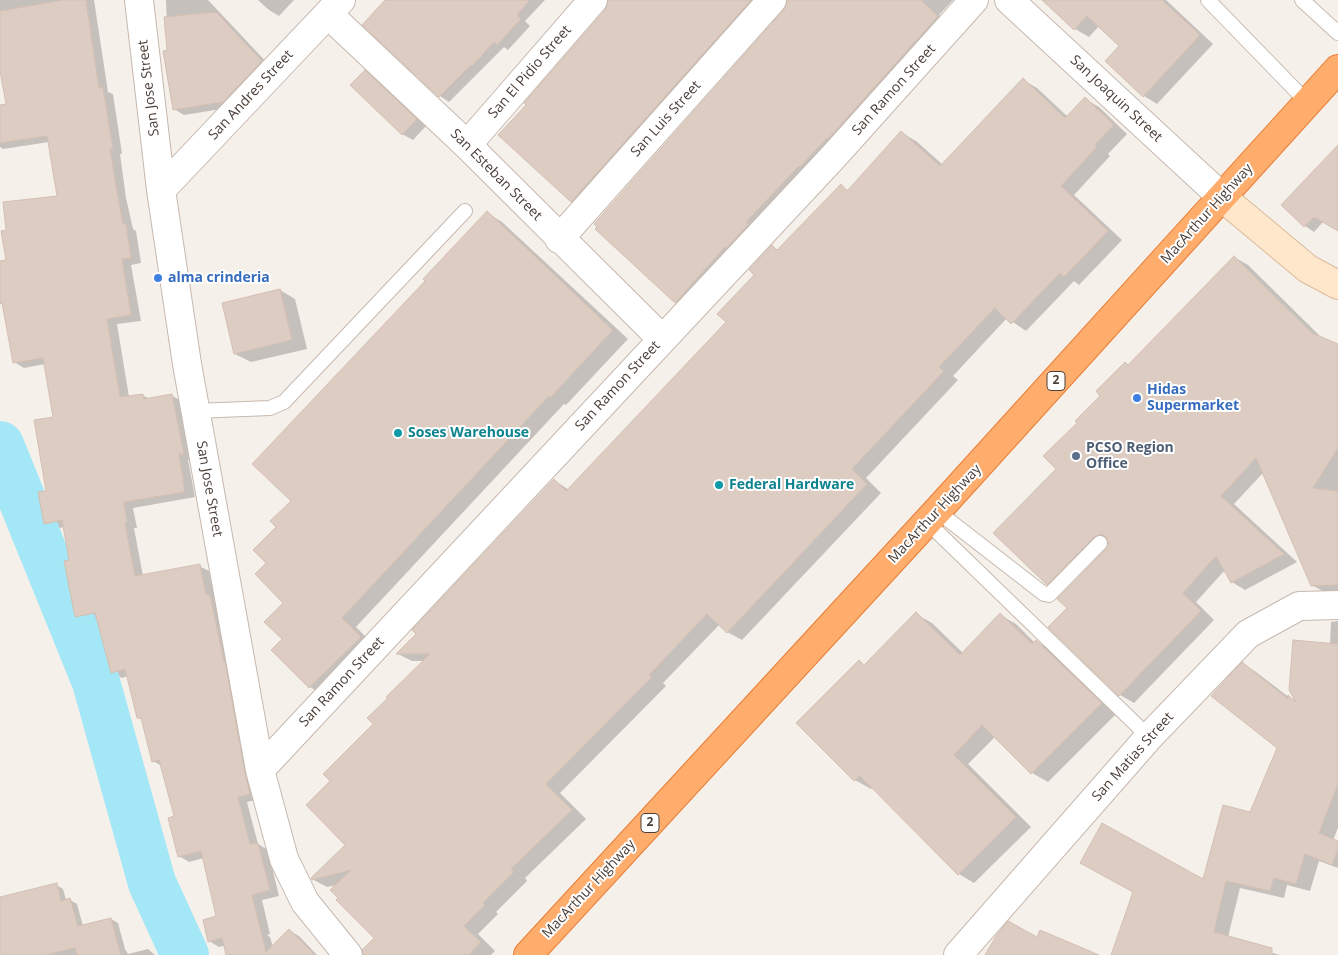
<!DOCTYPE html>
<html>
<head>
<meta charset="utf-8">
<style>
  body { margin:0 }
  canvas { display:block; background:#f6f0eb }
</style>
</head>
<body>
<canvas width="1338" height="955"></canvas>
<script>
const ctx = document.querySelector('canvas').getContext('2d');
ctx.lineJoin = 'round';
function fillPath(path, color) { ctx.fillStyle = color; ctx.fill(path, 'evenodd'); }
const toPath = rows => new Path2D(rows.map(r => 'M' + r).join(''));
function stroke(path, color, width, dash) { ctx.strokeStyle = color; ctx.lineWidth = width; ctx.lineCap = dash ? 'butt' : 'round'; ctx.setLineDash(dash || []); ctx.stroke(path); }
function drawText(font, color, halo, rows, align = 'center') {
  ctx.font = font + ' "Open Sans",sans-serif'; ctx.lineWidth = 4; ctx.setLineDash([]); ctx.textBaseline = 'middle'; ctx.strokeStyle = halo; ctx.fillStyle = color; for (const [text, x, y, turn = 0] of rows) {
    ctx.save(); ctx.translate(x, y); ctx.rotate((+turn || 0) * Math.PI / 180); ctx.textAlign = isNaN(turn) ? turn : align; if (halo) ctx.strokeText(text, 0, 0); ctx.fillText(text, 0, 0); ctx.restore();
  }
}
fillPath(toPath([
  [0,0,94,0,108,92,113,94,122,154,120,154,126,198,133,229,136,231,141,263,131,265,141,321,117,324,129,397,142,395,150,399,171,395,181,401,194,459,188,460,195,497,133,508,137,528,134,528,143,576,199,566,209,571,215,598,220,602,260,799,247,802,258,844,268,850,279,896,262,900,270,934,267,935,270,937,273,947,290,931,299,936,317,955,238,955,255,938,219,947,209,941,218,917,204,858,189,862,179,856,175,817,162,766,153,761,143,720,138,718,128,676,122,678,112,672,98,620,86,622,76,616,71,561,64,527,55,529,45,523,55,418,45,364,24,368,14,362,4,305,0,303,0,262,7,261,7,231,58,197,49,142,3,149,0,147,0,106,7,105,0,63],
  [166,0,208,0,271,67,234,107,184,115,174,109,168,51],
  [258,0,294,0,279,16,269,10],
  [387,0,545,0,525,21,530,26,508,50,504,47,449,102,440,96],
  [609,0,766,0,582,207,571,201,528,105,606,11],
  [788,0,953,0,939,15,948,23,686,308,676,302,597,229,785,11],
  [1044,0,1166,0,1213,44,1157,104,1144,96,1121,46,1099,26,1089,37,1075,29],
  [365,72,375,77,426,126,413,140,402,134],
  [1023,80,1037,88,1068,117,1085,99,1099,107,1127,134,1108,154,1110,156,1074,195,1122,240,1079,285,1074,281,1026,331,1007,318,953,376,958,380,866,478,881,493,742,640,727,632,720,624,663,683,666,686,560,793,586,819,525,878,527,881,496,912,498,914,478,934,495,951,491,955,374,955,375,938,340,898,338,885,327,887,312,879,347,845,332,781,424,661,412,661,398,654,418,634,554,480,569,490,728,322,772,247,778,251,841,186,849,191,902,133,916,141,943,165],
  [1338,158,1338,230,1324,221,1314,232,1305,226,1283,205],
  [487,213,502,222,628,339,566,405,564,404,356,627,375,646,325,696,310,687,273,650,284,639,285,603,268,563,277,527,426,281],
  [1234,257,1248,265,1322,338,1338,345,1338,593,1326,593,1312,585,1263,473,1234,504,1297,562,1245,590,1232,582,1225,570,1196,602,1214,620,1134,703,1120,695,1050,627,1068,608,1107,550,1111,541,1061,592,1047,584,1058,469,1079,423,1129,366],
  [280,290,295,299,307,349,251,362,235,354],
  [916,614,932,623,963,653,1000,615,1016,624,1035,643,1037,642,1052,651,1117,713,1048,782,1032,773,995,737,968,764,1031,827,974,883,959,874,873,787,871,789,855,780,798,723,859,661,865,665],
  [1338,621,1338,828,1333,840,1338,842,1338,868,1319,861,1310,891,1287,885,1284,898,1240,888,1228,937,1252,947,1280,955,1113,955,1204,881,1251,814,1278,747,1243,664,1256,672,1290,698,1297,701,1330,645,1331,622],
  [56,885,63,889,66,900,70,900,77,904,83,926,111,919,118,923,125,949,128,954,148,949,155,955,0,955,0,899]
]), '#0003');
stroke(toPath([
  [0,445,96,682,152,883,185,955]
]), '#a4e7f6', 48);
const building = toPath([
  [63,0,86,0,99,88,103,87,109,125,113,148,110,149,117,191,123,224,126,224,131,258,122,259,131,315,107,319,120,397,143,394,144,399,172,394,184,454,179,454,185,492,124,502,127,522,125,523,135,576,200,564,206,595,210,595,224,662,225,661,245,773,250,794,238,797,250,844,258,843,270,890,252,895,266,952,289,929,315,955,226,955,222,938,208,942,203,920,216,916,201,851,178,857,168,818,174,816,159,760,152,762,141,718,137,718,125,669,111,673,95,613,75,617,64,561,69,560,62,520,44,524,38,492,46,491,34,420,53,417,43,358,13,363,2,303,0,304,0,261,6,260,1,231,6,230,3,202,57,196,47,136,0,143,0,105,6,104,0,71,0,11,63,0],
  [385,0,530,0,517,15,521,19,497,45,494,42,472,66,471,65,439,97,362,25,385,0],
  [608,0,751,0,571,202,498,135,526,105,524,103,605,10,608,0],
  [787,0,921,0,938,16,828,139,827,138,800,167,799,166,746,222,749,224,726,248,725,247,675,303,595,229,597,227,594,224,784,10,787,0],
  [1042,0,1162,0,1200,35,1143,97,1105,61,1119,46,1087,16,1074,30,1042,0],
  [216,12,262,61,223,102,173,110,163,51,167,50,164,17,216,12],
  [365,70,417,119,402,135,350,85,365,70],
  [1023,78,1065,118,1085,97,1114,125,1095,145,1097,147,1061,186,1108,231,1064,277,1060,273,1011,324,995,308,939,367,944,371,852,469,867,484,727,633,707,614,649,675,652,677,546,784,572,810,511,869,514,872,483,903,485,905,464,926,481,942,469,955,363,955,362,950,374,938,336,900,338,898,330,890,351,870,312,880,311,878,345,845,306,805,330,781,323,774,373,724,367,718,388,698,386,697,430,654,396,654,416,634,412,630,554,479,566,491,726,322,717,314,754,275,749,270,772,245,777,250,841,184,847,191,901,131,940,166,1023,78],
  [1338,145,1338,231,1314,217,1304,227,1281,205,1338,145],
  [487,211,613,330,550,398,549,396,342,618,361,637,309,688,271,650,282,639,264,622,283,603,255,574,266,563,253,550,276,527,270,521,291,501,252,464,425,281,423,279,487,211],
  [1234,256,1312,333,1338,344,1338,448,1313,488,1338,491,1338,585,1311,586,1256,458,1221,496,1284,554,1231,583,1216,556,1183,593,1201,611,1119,696,1048,627,1067,608,1057,599,1106,549,1109,545,1106,537,1102,534,1094,537,1047,585,993,533,1056,469,1043,456,1077,423,1075,421,1100,396,1096,391,1125,362,1128,365,1234,256],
  [280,289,292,340,234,354,222,303,280,289],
  [916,612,960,655,1000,613,1032,644,1036,640,1102,703,1031,774,982,725,954,755,1016,817,958,875,860,776,854,781,796,723,859,660,864,665,916,612],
  [1293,640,1338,644,1338,784,1319,833,1338,841,1338,849,1332,865,1305,854,1296,884,1274,878,1270,891,1226,881,1214,932,1272,948,1272,955,1111,955,1133,892,1080,863,1102,823,1203,879,1223,805,1250,812,1277,748,1211,696,1242,662,1288,699,1288,695,1296,702,1289,690,1293,640],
  [57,883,61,901,70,898,78,926,111,918,121,955,77,955,75,948,45,955,0,955,0,897,57,883],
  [1008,921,1037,937,1040,930,1099,955,985,955,996,936,1008,921]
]);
fillPath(building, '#dcccc2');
stroke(building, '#d4bfb2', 1);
const lane = toPath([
  [1208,0,1308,103],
  [1302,0,1338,33],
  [195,411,270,408,284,402,465,211],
  [937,511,1044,594,1049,595,1100,543],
  [927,522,1149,737]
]);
const street = toPath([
  [139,0,161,190,187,364,260,770,284,859,305,902,348,955],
  [1009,0,1223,198],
  [328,14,467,145,662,339],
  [467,145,593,0],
  [161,190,341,0],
  [559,239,772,0],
  [260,770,834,156,974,0],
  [958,955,1149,737,1248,634,1299,606,1338,605]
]);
const secondary = toPath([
  [1223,198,1308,269,1338,285]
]);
const highway = toPath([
  [528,955,937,511,1338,69]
]);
stroke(lane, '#c6b9af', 16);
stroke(street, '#c6b9af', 30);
stroke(secondary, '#dcbb9a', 30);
stroke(highway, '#e97c32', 30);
stroke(lane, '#fff', 14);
stroke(street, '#fff', 28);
stroke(secondary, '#ffe7cc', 28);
stroke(highway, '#ffad6d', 28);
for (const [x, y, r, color] of [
  [158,278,5,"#3f7fe0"],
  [1137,398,5,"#3f7fe0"],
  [398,433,5,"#0f9aa8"],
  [1076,456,5,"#5c6f8a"],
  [719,485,5,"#0f9aa8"]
]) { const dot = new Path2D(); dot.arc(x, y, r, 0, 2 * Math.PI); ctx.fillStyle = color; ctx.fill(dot); stroke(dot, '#fff', 2); }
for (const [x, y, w] of [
  [1056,381,18],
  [650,823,18]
]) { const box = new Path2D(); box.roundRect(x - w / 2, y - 9.5, w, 19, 4); ctx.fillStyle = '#fff'; ctx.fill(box); stroke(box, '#4b3f38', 1); }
drawText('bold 12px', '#4b3f38', null, [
  ["2",1056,381],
  ["2",650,823]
]);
drawText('14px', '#4b3f38', '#fff', [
  ["San El Pidio Street",530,72,-49],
  ["San Jose Street",149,88,-97],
  ["San Ramon Street",894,90,-48],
  ["San Andres Street",251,95,-47],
  ["San Joaquin Street",1116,99,43],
  ["San Luis Street",666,119,-48],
  ["San Esteban Street",496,175,45],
  ["MacArthur Highway",1207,214,-48],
  ["San Ramon Street",618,386,-47],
  ["San Jose Street",209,489,80],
  ["MacArthur Highway",935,514,-47],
  ["San Ramon Street",342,682,-47],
  ["San Matias Street",1133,757,-48],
  ["MacArthur Highway",589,889,-47]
]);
drawText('bold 14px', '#366cbe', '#fff', [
  ["alma crinderia",168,278],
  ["Hidas",1147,390],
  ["Supermarket",1147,406]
], 'left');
drawText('bold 14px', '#0d838f', '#fff', [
  ["Soses Warehouse",408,433],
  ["Federal Hardware",729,485]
], 'left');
drawText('bold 14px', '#4e5e75', '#fff', [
  ["PCSO Region",1086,448],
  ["Office",1086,464]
], 'left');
</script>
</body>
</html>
